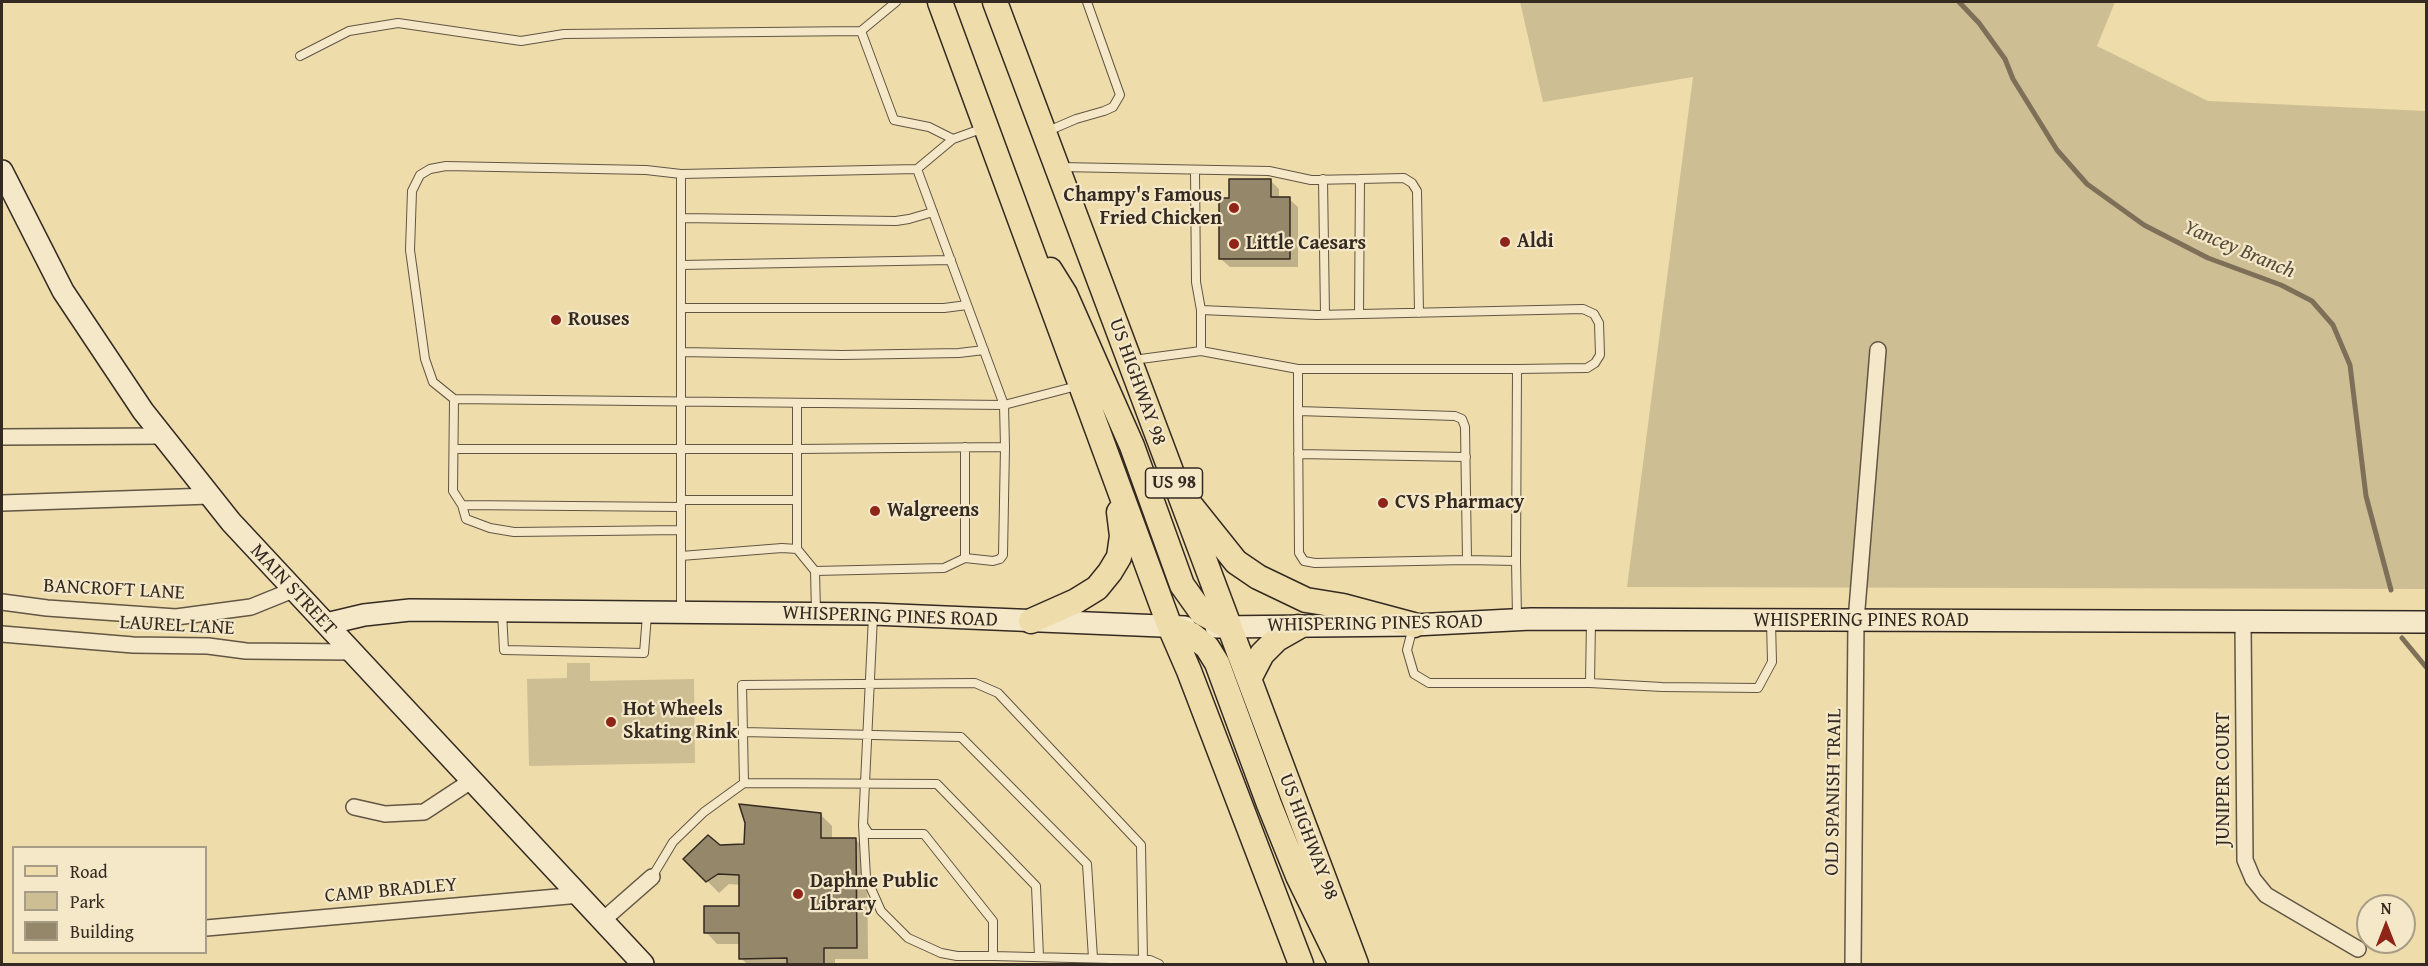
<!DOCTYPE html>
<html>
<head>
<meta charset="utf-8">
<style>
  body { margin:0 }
  #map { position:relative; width:2428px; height:966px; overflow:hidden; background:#eedcab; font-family:"Gentium Book Plus",serif }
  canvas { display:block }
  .frame { position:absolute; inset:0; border:3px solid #342a21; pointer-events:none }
  .legend { position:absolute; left:12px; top:846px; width:195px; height:108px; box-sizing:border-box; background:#f4e8c8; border:2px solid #a79c85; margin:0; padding:8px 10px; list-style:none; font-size:18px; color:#342a21 }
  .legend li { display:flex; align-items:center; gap:12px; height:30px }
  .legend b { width:30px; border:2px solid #a79c85 }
  .north { position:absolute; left:2356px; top:894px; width:60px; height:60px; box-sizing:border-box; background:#f4e8c8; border:2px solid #a79c85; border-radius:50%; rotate:0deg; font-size:16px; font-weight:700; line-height:24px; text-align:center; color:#342a21 }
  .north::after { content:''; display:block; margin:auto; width:21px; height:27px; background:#8f2418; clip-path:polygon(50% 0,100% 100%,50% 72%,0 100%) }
</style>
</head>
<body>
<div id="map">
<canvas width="2428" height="966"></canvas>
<div class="frame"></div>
<ul class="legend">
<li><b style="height:8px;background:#eedcab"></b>Road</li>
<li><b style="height:16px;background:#cebe94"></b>Park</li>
<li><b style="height:16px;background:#958769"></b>Building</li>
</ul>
<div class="north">N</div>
</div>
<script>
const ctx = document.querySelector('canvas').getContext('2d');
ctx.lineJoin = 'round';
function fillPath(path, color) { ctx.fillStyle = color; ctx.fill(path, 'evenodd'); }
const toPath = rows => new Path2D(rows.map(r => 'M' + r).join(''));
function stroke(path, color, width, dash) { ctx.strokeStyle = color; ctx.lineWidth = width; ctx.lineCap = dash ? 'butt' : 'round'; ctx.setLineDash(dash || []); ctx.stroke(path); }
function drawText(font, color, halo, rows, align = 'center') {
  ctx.font = font + ' "Gentium Book Plus",serif'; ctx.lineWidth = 4.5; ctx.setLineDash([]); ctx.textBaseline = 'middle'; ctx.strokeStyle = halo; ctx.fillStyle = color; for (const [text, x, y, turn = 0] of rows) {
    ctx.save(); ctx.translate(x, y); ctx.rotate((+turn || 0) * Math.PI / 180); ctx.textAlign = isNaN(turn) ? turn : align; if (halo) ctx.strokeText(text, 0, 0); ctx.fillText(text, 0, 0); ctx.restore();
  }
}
fillPath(toPath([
  [1520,2,2115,2,2097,46,2208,101,2426,111,2426,589,1627,587,1693,77,1543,102],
  [567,663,590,663,590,681,694,679,695,763,529,766,527,679,567,678]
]), '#cebe94');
fillPath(toPath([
  [1270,180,1279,189,1279,199,1289,199,1298,207,1298,267,1230,267,1221,259],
  [820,814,832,826,832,840,856,840,867,851,868,959,835,959,835,964,747,964,741,958,741,944,717,944,706,932,741,907,741,885,729,884,719,893,686,859,720,847,745,845]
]), '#0003');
stroke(toPath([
  [1959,2,1979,23,2005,59,2013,79,2057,150,2087,184,2144,225,2208,258,2281,285,2312,301,2333,325,2350,365,2366,496,2391,590],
  [2402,638,2426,667]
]), '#7e7058', 5);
const building = toPath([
  [1229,179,1271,179,1271,197,1290,197,1290,259,1219,259,1219,198,1229,198,1229,179],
  [739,804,821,813,821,838,856,838,857,948,824,948,824,964,787,964,787,958,739,959,739,933,704,933,704,906,739,906,739,875,718,874,706,882,683,859,708,835,720,845,744,844,745,823,739,804]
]);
fillPath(building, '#958769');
stroke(building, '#342a21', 1.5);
const lane = toPath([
  [861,31,894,120,929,127,953,139],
  [300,56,349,31,398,23,521,41,564,34,861,31,896,2],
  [1048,131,1076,119,1104,111,1113,107,1120,95,1087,2],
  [1060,167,1269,171,1311,180,1360,179],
  [1195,171,1196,282,1201,310,1201,351],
  [1323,179,1325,315],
  [681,218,896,221,909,219,933,212],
  [681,265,951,260],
  [681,308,944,308,967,305],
  [1201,310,1317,315,1583,309,1594,314,1599,323,1600,355,1595,363,1587,368,1517,369,1516,561],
  [1359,314,1360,179,1404,178,1412,183,1417,191,1419,313],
  [681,352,842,355,959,353,984,350],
  [1133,360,1201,351,1298,369,1298,411,1455,416,1462,419,1465,427,1467,560,1516,561,1517,617],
  [1298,369,1517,369],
  [454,399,433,382,425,359,410,250,412,191,420,175,430,169,446,166,646,170,681,174],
  [1298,411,1299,553,1304,561,1315,563,1467,560],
  [454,449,797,449,797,403],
  [1298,454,1466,457],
  [681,500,797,500],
  [462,505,466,519,490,528,514,532,681,530],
  [681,507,462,505,453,491,454,399,1004,405,917,169],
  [681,556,782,548,797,549],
  [965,558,993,561,1000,559,1003,555,1005,447],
  [815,571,944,568,965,558,965,447],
  [681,611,681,174,917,169,953,139,984,128],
  [502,612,504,650,644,653,647,615],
  [816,612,815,571,797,549,797,449,1005,447,1004,405,1077,386],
  [873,616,863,825,866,877,881,911,908,938,941,953,957,956,993,956],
  [1413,627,1407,650,1414,674,1429,683,1590,683,1662,687,1758,688,1772,662,1771,622],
  [1590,683,1591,621],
  [743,732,961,737,1087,864,1093,958],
  [744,783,742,685,975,683,998,693,1141,845,1143,960],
  [864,826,869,834,924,834,993,921,993,956,1150,960,1159,964],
  [652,877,673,842,704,812,744,783,937,784,1036,886,1039,957]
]);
const street = toPath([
  [2,437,163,436],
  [2,503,210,496],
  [2,602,47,608,176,617,251,607,293,590],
  [2243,623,2245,860,2253,879,2266,895,2358,949],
  [2,634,133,645,208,646,246,651,351,652],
  [354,807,385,814,424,812,471,781],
  [603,920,652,877],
  [206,928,580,895],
  [1853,964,1856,621,1878,350]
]);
const secondary = toPath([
  [2,171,63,291,143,411,231,522,643,964],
  [326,624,364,615,410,610,873,614,1185,627],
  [1216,627,1414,625,1531,619,2426,622]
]);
const primary = toPath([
  [940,2,1170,627,1189,671,1301,964],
  [995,2,1356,964],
  [1050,270,1065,294,1132,446,1182,585,1202,613,1228,627],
  [1188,502,1236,562,1258,577,1306,600,1343,606,1414,625],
  [1031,621,1076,601,1097,588,1110,572,1119,557,1122,536,1119,512],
  [1170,627,1192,635,1207,647,1217,663,1269,804,1298,876,1341,964],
  [1249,679,1262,654,1277,639,1298,627]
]);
stroke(lane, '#625644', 10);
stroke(street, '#625644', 18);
stroke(secondary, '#342a21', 24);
stroke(primary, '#342a21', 27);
stroke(lane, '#f4e8c8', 8);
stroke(street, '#f4e8c8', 15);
stroke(secondary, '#f4e8c8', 21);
stroke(primary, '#eedcab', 24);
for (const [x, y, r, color] of [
  [1234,208,6,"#8f2418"],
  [1505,242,6,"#8f2418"],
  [1234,244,6,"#8f2418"],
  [556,320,6,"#8f2418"],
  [1383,503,6,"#8f2418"],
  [875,511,6,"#8f2418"],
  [611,722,6,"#8f2418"],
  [798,894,6,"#8f2418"]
]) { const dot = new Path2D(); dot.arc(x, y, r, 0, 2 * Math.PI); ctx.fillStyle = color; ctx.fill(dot); stroke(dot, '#f4e8c8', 2); }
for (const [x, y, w] of [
  [1174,483,57]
]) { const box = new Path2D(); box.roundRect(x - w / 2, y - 15, w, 30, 4.5); ctx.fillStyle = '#f4e8c8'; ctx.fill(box); stroke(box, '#342a21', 1.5); }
drawText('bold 18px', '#342a21', null, [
  ["US 98",1174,483]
]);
drawText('bold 20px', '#342a21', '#f4e8c8', [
  ["Champy's Famous",1222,196,"right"],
  ["Fried Chicken",1222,219,"right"],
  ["Aldi",1517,242],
  ["Little Caesars",1246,244],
  ["Rouses",568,320],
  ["CVS Pharmacy",1395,503],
  ["Walgreens",887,511],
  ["Hot Wheels",623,710],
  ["Skating Rink",623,733],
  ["Daphne Public",810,882],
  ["Library",810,905]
], 'left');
drawText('20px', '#342a21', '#f4e8c8', [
  ["US HIGHWAY 98",1137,382,70],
  ["BANCROFT LANE",114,590,3],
  ["MAIN STREET",293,590,47],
  ["WHISPERING PINES ROAD",890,617,2],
  ["WHISPERING PINES ROAD",1861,621],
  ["WHISPERING PINES ROAD",1375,624,-1],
  ["LAUREL LANE",177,626,3],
  ["JUNIPER COURT",2224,779,-90],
  ["OLD SPANISH TRAIL",1834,792,-89],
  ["US HIGHWAY 98",1308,837,69],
  ["CAMP BRADLEY",391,891,-5]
]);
drawText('italic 21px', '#594d3c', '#f4e8c8', [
  ["Yancey Branch",2239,250,23]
]);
</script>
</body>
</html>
